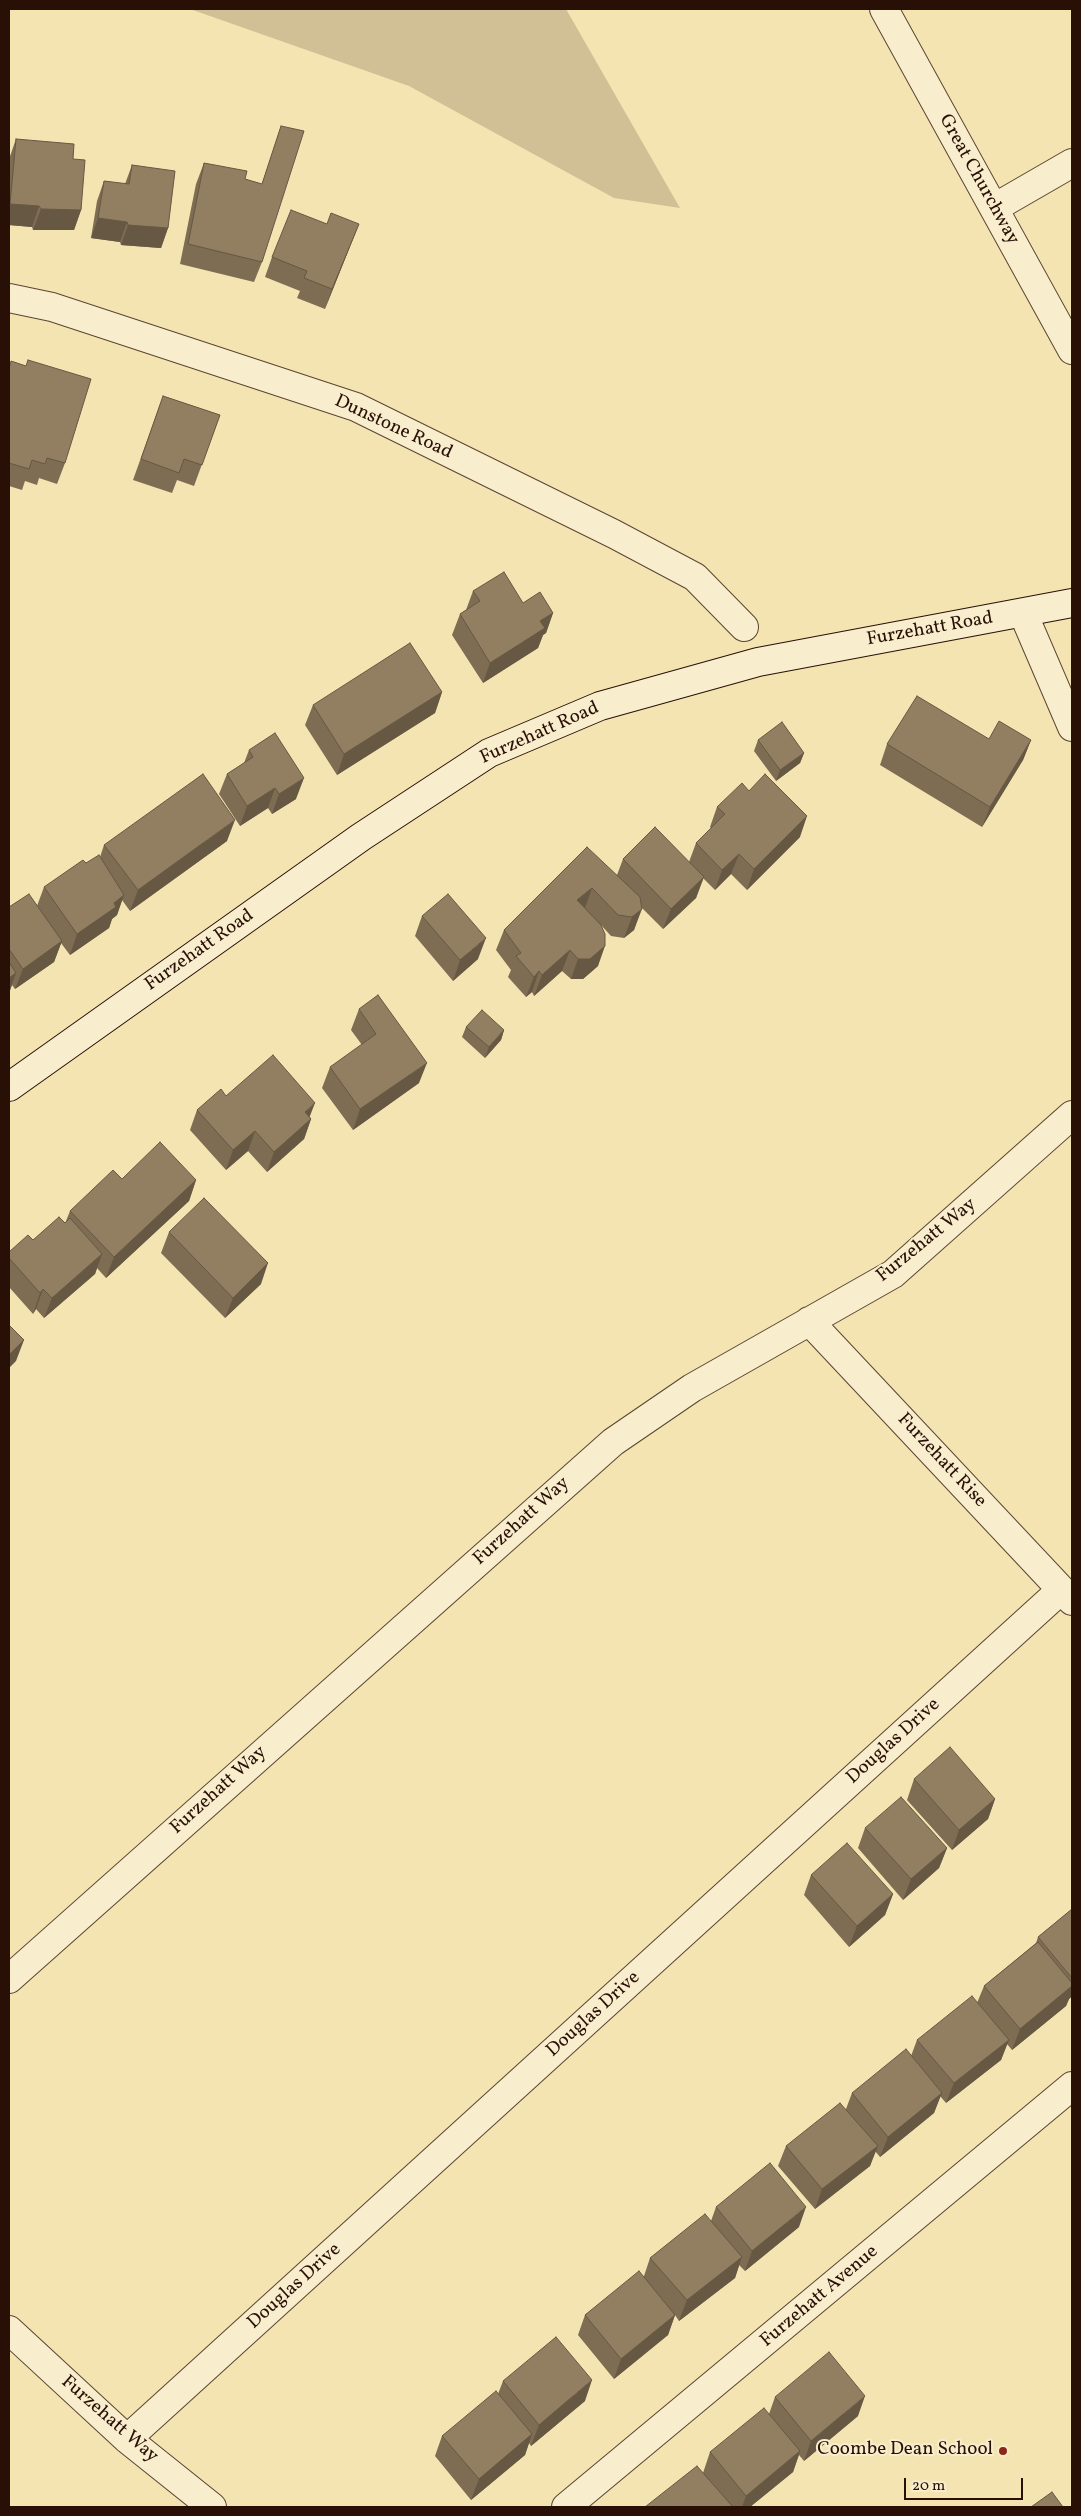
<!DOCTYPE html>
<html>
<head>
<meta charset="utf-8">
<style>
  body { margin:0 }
  #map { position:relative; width:1081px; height:2516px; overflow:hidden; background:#f4e4b2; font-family:Vollkorn,serif }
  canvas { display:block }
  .frame { position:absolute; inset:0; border:10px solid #281007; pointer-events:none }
  .scale { position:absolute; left:904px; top:2478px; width:119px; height:22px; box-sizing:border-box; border:2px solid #281007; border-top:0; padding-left:6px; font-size:15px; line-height:18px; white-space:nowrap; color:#281007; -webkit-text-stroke:4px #f8edcd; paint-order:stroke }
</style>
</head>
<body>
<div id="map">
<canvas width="1081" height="2516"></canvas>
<div class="frame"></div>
<div class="scale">20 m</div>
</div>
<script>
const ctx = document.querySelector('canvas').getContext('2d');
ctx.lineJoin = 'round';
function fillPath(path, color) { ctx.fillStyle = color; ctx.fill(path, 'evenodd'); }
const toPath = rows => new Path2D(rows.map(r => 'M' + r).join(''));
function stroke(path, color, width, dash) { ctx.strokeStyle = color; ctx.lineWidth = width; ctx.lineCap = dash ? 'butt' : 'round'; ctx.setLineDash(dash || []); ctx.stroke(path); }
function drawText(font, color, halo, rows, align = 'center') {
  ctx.font = font + ' Vollkorn,serif'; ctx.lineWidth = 4; ctx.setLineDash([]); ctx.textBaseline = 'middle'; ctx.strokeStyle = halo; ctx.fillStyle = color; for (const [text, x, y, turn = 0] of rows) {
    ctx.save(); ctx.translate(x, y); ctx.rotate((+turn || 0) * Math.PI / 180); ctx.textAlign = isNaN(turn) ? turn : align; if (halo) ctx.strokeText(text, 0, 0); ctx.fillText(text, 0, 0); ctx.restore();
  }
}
fillPath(toPath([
  [190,9,566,9,680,208,614,198,409,86]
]), '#d1c095');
const street = toPath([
  [884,9,1072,350],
  [994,208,1072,163],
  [9,298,52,307,356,407,614,534,695,577,744,627],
  [1023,613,1072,727],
  [809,1321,1072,1601],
  [9,1979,613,1442,692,1388,893,1274,1072,1115],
  [9,2330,127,2439,212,2507],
  [127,2439,1061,1590],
  [566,2507,1072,2086]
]);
const secondary = toPath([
  [9,1087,361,837,489,753,600,706,758,662,1072,603]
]);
stroke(street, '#5b4532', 30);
stroke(secondary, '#281007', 30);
stroke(street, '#f8edcd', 28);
stroke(secondary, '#f8edcd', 28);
fillPath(toPath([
  [281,126,262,262,254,282,180,264,196,184,204,163,245,179,262,184],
  [16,139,73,159,81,210,74,230,33,230,32,227,9,225,9,159],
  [132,165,168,228,161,248,121,245,120,242,91,238,97,201,104,181,125,184],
  [359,224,325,309,297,298,300,291,265,277,272,257],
  [9,368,65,463,57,484,39,478,37,485,25,481,22,490,9,486],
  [163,396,220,415,194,486,177,480,172,493,133,480],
  [473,591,523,603,553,613,546,633,543,635,538,648,483,683,452,635,460,614,466,610],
  [442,692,435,713,337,775,305,725,313,705],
  [989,739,1031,740,1023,760,982,827,880,765,887,744],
  [758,740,804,753,800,763,776,781,754,751],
  [249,750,296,799,272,814,268,808,240,826,219,794,227,774,244,763],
  [749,791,800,837,747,890,731,874,715,890,703,878,696,898,663,929,641,907,634,930,624,938,611,936,601,925,598,966,583,979,571,979,562,971,534,996,532,992,526,997,508,977,511,970,496,950,504,930,617,875,623,859,689,862,696,843,711,828,710,827,717,807],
  [227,841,130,911,122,900,117,915,112,919,109,928,70,955,61,943,54,962,15,989,12,985,9,993,9,907,37,906,44,887,86,863,100,857,104,845],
  [422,916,478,959,453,981,415,936],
  [359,1009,419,1083,353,1130,322,1088,330,1067,362,1045,351,1030],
  [466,1027,504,1030,501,1040,485,1058,462,1037],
  [226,1096,310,1117,311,1119,304,1139,267,1172,248,1151,226,1170,190,1130,197,1110],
  [122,1179,196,1180,189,1201,106,1278,97,1268,95,1274,44,1318,36,1309,33,1314,9,1287,9,1252,33,1240,65,1223,66,1221,70,1211],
  [169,1232,261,1284,225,1318,161,1253],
  [914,1779,995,1799,988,1819,952,1850,907,1800],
  [865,1828,947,1848,939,1868,903,1900,858,1848],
  [811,1875,893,1894,885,1915,849,1947,804,1895],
  [1072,1909,1072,1996,1069,1999,1066,2006,1012,2050,1007,2044,1001,2060,946,2103,940,2096,934,2113,880,2157,875,2151,870,2166,815,2209,778,2166,786,2146,846,2109,852,2093,911,2056,917,2040,977,2003,984,1986,1036,1943,1038,1937],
  [716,2207,799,2227,745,2271,739,2265,735,2278,679,2321,675,2315,668,2335,614,2379,578,2335,585,2315,644,2276,650,2258,711,2221],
  [503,2381,585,2401,531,2446,529,2443,525,2455,471,2500,435,2456,442,2436,498,2394],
  [775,2397,858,2416,804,2461,799,2455,793,2472,750,2507,645,2507,703,2473,710,2452,769,2414]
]), '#7e6c53');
fillPath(toPath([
  [10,204,39,206,32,227,9,225,9,209],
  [41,209,81,210,74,230,33,230],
  [98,218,127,222,120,242,91,238],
  [359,224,325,309,332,289],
  [128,225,168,228,161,248,121,245],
  [553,613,546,633,543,635,538,648,483,683,490,663,540,621],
  [442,692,435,713,337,775,344,754],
  [1031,740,1023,760,982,827,990,807],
  [804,753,800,763,776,781,780,770],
  [304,778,296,799,272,814,279,794],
  [275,788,268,808,240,826,247,806],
  [807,816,800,837,747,890,754,869],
  [235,820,227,841,130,911,138,890],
  [739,854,731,874,715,890,722,870],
  [704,877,696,898,663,929,671,909],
  [592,888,585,908,577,900],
  [124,895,117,915,112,919,109,928,70,955,77,934],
  [642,909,634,930,624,938,632,917],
  [486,938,478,959,453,981,460,960],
  [62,941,54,962,15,989,23,969],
  [605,946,598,966,583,979,571,979,578,959],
  [570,950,562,971,534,996,542,975],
  [539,971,532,992,526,997,534,977],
  [16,973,9,993,9,978],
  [504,1030,501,1040,485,1058,489,1047],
  [427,1063,419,1083,353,1130,360,1109],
  [315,1103,308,1121,311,1119,304,1139,267,1172,274,1152,305,1112],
  [255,1131,248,1151,226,1170,233,1150],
  [196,1180,189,1201,106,1278,114,1257],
  [102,1254,95,1274,44,1318,52,1298],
  [268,1263,261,1284,225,1318,233,1298],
  [43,1289,36,1309,33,1314,40,1293],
  [24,1340,16,1361,9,1368,9,1355],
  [995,1799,988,1819,952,1850,959,1830],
  [947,1848,939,1868,903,1900,911,1879],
  [893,1894,885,1915,849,1947,857,1926],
  [1072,1985,1072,1996,1069,1999,1066,2006,1012,2050,1020,2029],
  [1009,2040,1001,2060,946,2103,954,2083],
  [942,2093,934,2113,880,2157,888,2137],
  [878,2146,870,2166,815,2209,822,2189],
  [806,2207,799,2227,745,2271,752,2251],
  [742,2257,735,2278,679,2321,687,2300],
  [675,2315,668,2335,614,2379,621,2359],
  [592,2380,585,2401,531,2446,539,2425],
  [865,2396,858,2416,804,2461,811,2441],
  [532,2434,525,2455,471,2500,479,2479],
  [800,2451,793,2472,750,2507,742,2507,746,2496]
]), '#665843');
const building = toPath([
  [281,126,304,131,262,262,188,244,204,163,247,171,245,179,262,184,281,126],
  [16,139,74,144,73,159,85,160,81,210,41,209,39,206,10,204,16,139],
  [132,165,175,171,168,228,128,225,127,222,98,218,104,181,129,184,132,165],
  [291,210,327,224,331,213,359,224,332,289,304,278,307,271,272,257,291,210],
  [28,360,91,379,65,463,47,458,45,464,32,460,29,469,9,463,9,369,11,361,26,366,28,360],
  [163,396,220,415,202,465,184,459,179,473,141,459,163,396],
  [504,572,523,603,540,592,553,613,540,621,545,628,490,663,460,614,480,601,473,591,504,572],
  [410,643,442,692,344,754,313,705,410,643],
  [917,696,989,739,999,721,1031,740,990,807,887,744,917,696],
  [782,722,804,753,780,770,758,740,782,722],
  [275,733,304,778,279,794,275,788,247,806,227,774,253,757,249,750,275,733],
  [203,774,235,820,138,890,104,845,203,774],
  [765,774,807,816,754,869,739,854,722,870,696,843,725,814,717,807,742,783,749,791,765,774],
  [655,827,704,877,671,909,623,859,655,827],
  [587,847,640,897,642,909,632,917,618,915,592,888,577,900,601,925,605,934,605,946,590,959,578,959,570,950,542,975,539,971,534,977,516,956,521,953,504,930,587,847],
  [99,855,124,895,114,903,116,907,77,934,44,887,83,860,86,863,99,855],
  [29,894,62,941,23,969,9,949,9,907,29,894],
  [448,894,486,938,460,960,422,916,448,894],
  [9,962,16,973,9,978,9,962],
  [378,995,427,1063,360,1109,330,1067,376,1034,359,1009,378,995],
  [482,1010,504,1030,489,1047,466,1027,482,1010],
  [273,1055,315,1103,305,1112,311,1119,274,1152,255,1131,233,1150,197,1110,221,1089,226,1096,273,1055],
  [160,1142,196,1180,114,1257,70,1211,113,1170,122,1179,160,1142],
  [204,1198,268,1263,233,1298,169,1232,204,1198],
  [59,1217,65,1223,70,1218,102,1254,52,1298,43,1289,40,1293,9,1258,9,1252,28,1235,33,1240,59,1217],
  [9,1325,24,1340,9,1355,9,1325],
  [950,1747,995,1799,959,1830,914,1779,950,1747],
  [901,1797,947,1848,911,1879,865,1828,901,1797],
  [847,1843,893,1894,857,1926,811,1875,847,1843],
  [1072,1909,1072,1978,1038,1937,1072,1909],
  [1038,1942,1072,1983,1072,1986,1020,2029,984,1986,1038,1942],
  [972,1996,1009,2040,954,2083,917,2040,972,1996],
  [906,2049,942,2093,888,2137,852,2093,906,2049],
  [840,2103,878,2146,822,2189,786,2146,840,2103],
  [770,2163,806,2207,752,2251,716,2207,770,2163],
  [705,2214,742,2257,687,2300,650,2258,705,2214],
  [639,2271,675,2315,621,2359,585,2315,639,2271],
  [556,2337,592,2380,539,2425,503,2381,556,2337],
  [829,2352,865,2396,811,2441,775,2397,829,2352],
  [496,2391,532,2434,479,2479,442,2436,496,2391],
  [764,2408,800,2451,746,2496,710,2452,764,2408],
  [697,2466,733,2507,645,2507,697,2466],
  [1052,2492,1063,2507,1031,2507,1052,2492]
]);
fillPath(building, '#927e60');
stroke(building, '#665843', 1);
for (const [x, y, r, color] of [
  [1003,2451,5,"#8f2418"]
]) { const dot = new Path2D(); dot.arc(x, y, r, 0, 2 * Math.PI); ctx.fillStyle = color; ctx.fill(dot); stroke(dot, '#f8edcd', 2); }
drawText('19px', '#281007', '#f8edcd', [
  ["Great Churchway",978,180,61],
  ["Dunstone Road",393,428,25],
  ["Furzehatt Road",930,630,-10],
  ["Furzehatt Road",540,734,-24],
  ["Furzehatt Road",200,951,-35],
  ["Furzehatt Way",927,1241,-39],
  ["Furzehatt Rise",941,1461,47],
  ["Furzehatt Way",522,1522,-42],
  ["Douglas Drive",894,1742,-42],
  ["Furzehatt Way",219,1791,-42],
  ["Douglas Drive",594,2015,-42],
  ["Douglas Drive",295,2287,-42],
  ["Furzehatt Avenue",820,2297,-40],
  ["Furzehatt Way",109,2420,41]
]);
drawText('19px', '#281007', '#f8edcd', [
  ["Coombe Dean School",993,2451]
], 'right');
</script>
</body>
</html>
